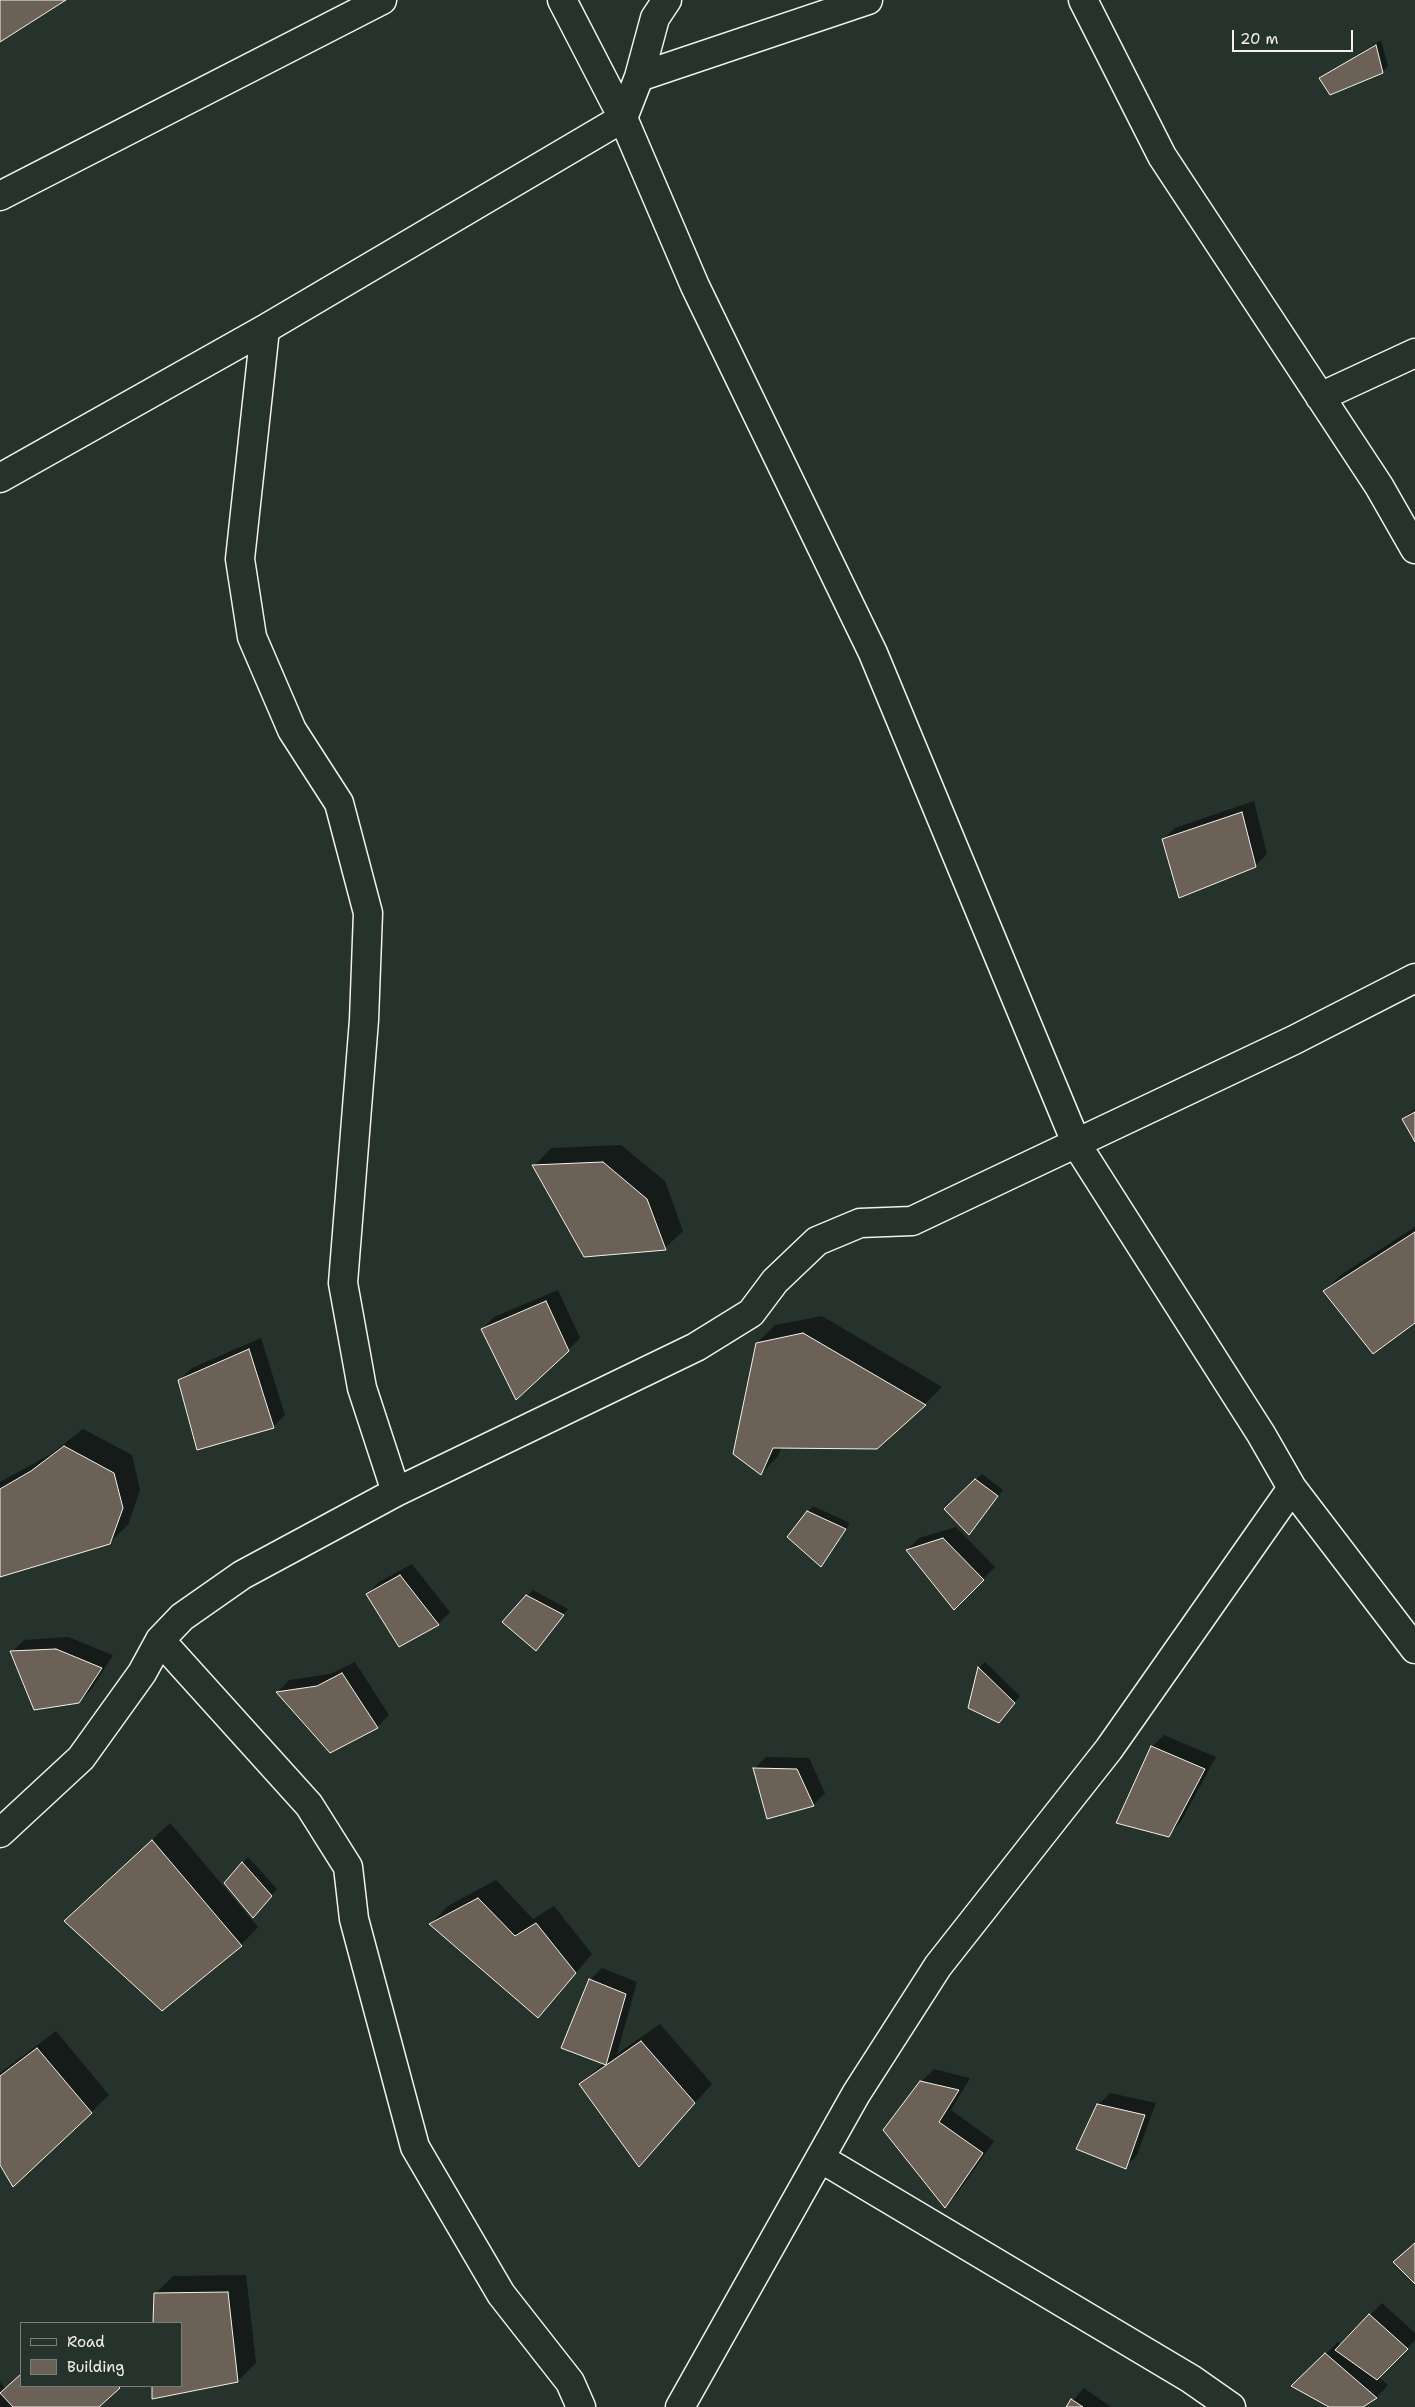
<!DOCTYPE html>
<html>
<head>
<meta charset="utf-8">
<style>
  body { margin:0 }
  #map { position:relative; width:1415px; height:2407px; overflow:hidden; background:#26332d; font-family:"Shantell Sans",sans-serif }
  canvas { display:block }
  .legend { position:absolute; left:20px; top:2322px; width:162px; height:65px; box-sizing:border-box; background:#26332d; border:1px solid #787f78; margin:0; padding:6px 9px; list-style:none; font-size:15px; color:#f4f1e8 }
  .legend li { display:flex; align-items:center; gap:10px; height:25px }
  .legend b { width:25px; border:1px solid #787f78 }
  .scale { position:absolute; left:1232px; top:30px; width:121px; height:22px; box-sizing:border-box; border:2px solid #f4f1e8; border-top:0; padding-left:6px; font-size:15px; line-height:18px; white-space:nowrap; color:#f4f1e8; -webkit-text-stroke:4px #26332d; paint-order:stroke }
</style>
</head>
<body>
<div id="map">
<canvas width="1415" height="2407"></canvas>
<ul class="legend">
<li><b style="height:6px;background:#26332d"></b>Road</li>
<li><b style="height:14px;background:#6c6157"></b>Building</li>
</ul>
<div class="scale">20 m</div>
</div>
<script>
const ctx = document.querySelector('canvas').getContext('2d');
ctx.lineJoin = 'round';
function fillPath(path, color) { ctx.fillStyle = color; ctx.fill(path, 'evenodd'); }
const toPath = rows => new Path2D(rows.map(r => 'M' + r).join(''));
function stroke(path, color, width, dash) { ctx.strokeStyle = color; ctx.lineWidth = width; ctx.lineCap = dash ? 'butt' : 'round'; ctx.setLineDash(dash || []); ctx.stroke(path); }
fillPath(toPath([
  [1381,40,1388,66,1382,72,1321,78],
  [1254,801,1267,854,1255,866,1163,840,1175,828],
  [1415,1108,1415,1140,1403,1120],
  [621,1145,665,1181,683,1231,665,1248,534,1166,551,1148],
  [1415,1227,1415,1321,1324,1291,1342,1274],
  [558,1290,580,1338,568,1350,482,1329,494,1317],
  [822,1316,942,1387,925,1404,782,1447,778,1456,761,1474,757,1343,775,1325],
  [261,1338,285,1415,273,1427,179,1380,192,1368],
  [83,1429,132,1455,140,1490,128,1525,109,1543,0,1576,0,1482,51,1454],
  [982,1474,1003,1490,969,1533,946,1509],
  [813,1506,850,1523,821,1565,808,1512],
  [956,1527,995,1567,954,1608,907,1550,919,1538],
  [412,1564,450,1612,438,1624,399,1645,367,1594,379,1582],
  [533,1590,568,1609,536,1649,527,1596],
  [68,1637,113,1655,91,1690,79,1702,12,1652,24,1640],
  [355,1662,389,1715,377,1727,278,1692,289,1680,330,1674],
  [985,1662,1020,1696,999,1722,969,1707,979,1668],
  [1164,1735,1216,1757,1180,1823,1168,1836,1152,1747],
  [766,1757,809,1758,825,1793,813,1805,754,1769],
  [170,1823,258,1927,241,1945,84,1903],
  [248,1857,277,1889,259,1911,243,1863],
  [496,1880,533,1919,554,1906,592,1954,538,2017,431,1924,448,1906],
  [602,1968,637,1982,617,2054,660,2024,712,2084,639,2165,581,2084,604,2063,590,1980],
  [56,2031,109,2095,91,2112,0,2163,0,2073],
  [934,2069,970,2078,951,2110,994,2141,957,2194,945,2206,921,2082],
  [1110,2093,1156,2103,1137,2155,1125,2167,1098,2105],
  [246,2275,256,2363,238,2381,153,2397,154,2386,181,2386,181,2323,155,2323,155,2294,173,2276],
  [1382,2303,1415,2333,1415,2340,1378,2377,1388,2385,1377,2397,1361,2407,1332,2407,1293,2385,1338,2342,1341,2345],
  [21,2374,21,2386,121,2386,98,2407,0,2407,0,2382,6,2389],
  [1084,2388,1111,2407,1067,2407]
]), '#0007');
const building = toPath([
  [0,0,66,0,0,42,0,0],
  [1376,45,1383,73,1330,95,1319,78,1376,45],
  [1242,812,1256,867,1179,898,1162,839,1242,812],
  [1415,1112,1415,1142,1402,1119,1415,1112],
  [603,1162,647,1199,666,1250,584,1257,532,1165,603,1162],
  [1415,1232,1415,1323,1373,1354,1323,1291,1415,1232],
  [546,1301,569,1351,516,1400,481,1329,546,1301],
  [803,1333,926,1405,877,1449,773,1448,761,1475,733,1454,756,1343,803,1333],
  [249,1349,274,1428,197,1450,178,1380,249,1349],
  [64,1446,114,1473,123,1508,110,1544,0,1577,0,1489,31,1471,64,1446],
  [975,1479,998,1496,969,1535,944,1509,975,1479],
  [807,1511,846,1529,821,1567,787,1537,807,1511],
  [943,1538,984,1580,954,1610,906,1550,943,1538],
  [400,1575,439,1625,399,1647,366,1594,400,1575],
  [526,1595,564,1615,536,1651,502,1622,526,1595],
  [56,1649,102,1668,79,1703,34,1710,10,1651,56,1649],
  [978,1667,1015,1703,999,1723,968,1708,978,1667],
  [342,1673,378,1728,330,1753,276,1692,317,1686,342,1673],
  [1151,1746,1205,1769,1169,1837,1116,1823,1151,1746],
  [753,1768,797,1769,814,1806,767,1819,753,1768],
  [152,1840,242,1946,162,2011,64,1921,152,1840],
  [242,1862,272,1896,253,1918,224,1883,242,1862],
  [478,1898,515,1936,536,1923,576,1973,538,2018,429,1924,478,1898],
  [589,1979,626,1994,606,2065,561,2048,589,1979],
  [641,2041,695,2103,639,2167,579,2084,641,2041],
  [37,2048,92,2113,13,2187,0,2165,0,2076,37,2048],
  [920,2081,959,2090,939,2122,983,2153,945,2208,883,2130,920,2081],
  [1097,2104,1145,2115,1126,2169,1076,2149,1097,2104],
  [1415,2243,1415,2284,1393,2262,1415,2243],
  [228,2292,238,2382,152,2399,152,2386,181,2386,181,2323,153,2323,154,2293,228,2292],
  [1369,2314,1408,2349,1377,2380,1335,2350,1369,2314],
  [1325,2353,1377,2398,1363,2407,1329,2407,1291,2386,1325,2353],
  [21,2374,21,2386,118,2386,120,2388,99,2407,13,2407,0,2393,21,2374],
  [1071,2399,1083,2407,1066,2407,1071,2399]
]);
fillPath(building, '#6c6157');
stroke(building, '#f4f1e8', 1);
const minor = toPath([
  [667,0,655,18,639,77,623,118,695,286,873,653,1077,1145,1261,1434,1292,1488,1415,1649],
  [1083,0,1162,156,1379,486,1415,549],
  [639,77,868,0],
  [0,196,382,0],
  [265,329,240,559,252,637,292,730,339,803,368,913,364,1020,343,1283,362,1388,396,1492],
  [1320,397,1415,353],
  [0,478,265,329,623,118,562,0],
  [160,1640,309,1805,348,1867,354,1919,415,2147,501,2294,570,2382,581,2407],
  [0,1833,81,1758,142,1673,160,1640,182,1617,242,1575,396,1492,696,1347,751,1313,775,1281,817,1241,860,1223,912,1221,1294,1040,1415,978],
  [820,2158,1191,2379,1231,2407],
  [680,2407,856,2094,938,1966,1109,1749,1292,1488]
]);
stroke(minor, '#f4f1e8', 31);
stroke(minor, '#26332d', 28);
</script>
</body>
</html>
